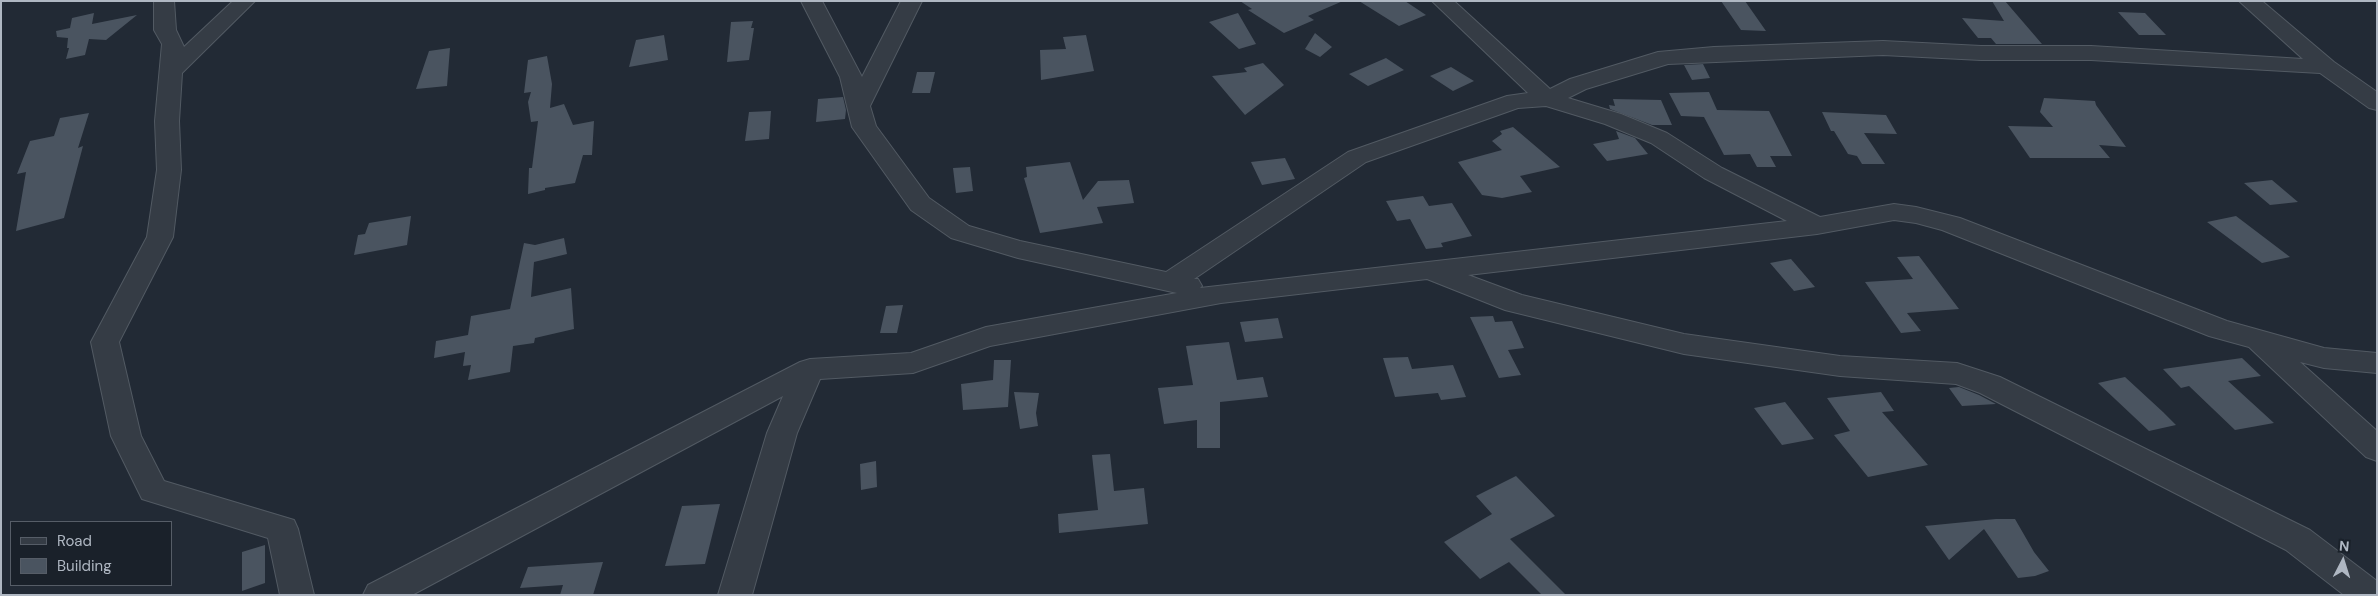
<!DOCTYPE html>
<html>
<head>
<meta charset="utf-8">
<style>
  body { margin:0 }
  #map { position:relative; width:2378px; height:596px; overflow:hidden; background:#222a35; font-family:"DM Sans",sans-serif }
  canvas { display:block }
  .frame { position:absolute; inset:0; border:2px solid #afb7c2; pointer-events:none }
  .legend { position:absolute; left:10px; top:521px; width:162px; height:65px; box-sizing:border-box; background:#1a212a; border:1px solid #565d67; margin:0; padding:6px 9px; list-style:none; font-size:15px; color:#afb7c2 }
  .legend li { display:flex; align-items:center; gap:10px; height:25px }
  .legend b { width:25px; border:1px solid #565d67 }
  .north { position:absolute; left:2318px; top:536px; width:50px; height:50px; -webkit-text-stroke:4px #1a212a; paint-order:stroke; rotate:5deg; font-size:14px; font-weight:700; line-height:20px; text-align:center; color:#afb7c2 }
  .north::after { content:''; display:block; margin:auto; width:18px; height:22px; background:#afb7c2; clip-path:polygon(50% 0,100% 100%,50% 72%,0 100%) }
</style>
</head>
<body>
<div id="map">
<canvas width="2378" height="596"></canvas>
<div class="frame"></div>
<ul class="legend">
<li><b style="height:6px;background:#353c45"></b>Road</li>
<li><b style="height:14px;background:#4a5460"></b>Building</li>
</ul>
<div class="north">N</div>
</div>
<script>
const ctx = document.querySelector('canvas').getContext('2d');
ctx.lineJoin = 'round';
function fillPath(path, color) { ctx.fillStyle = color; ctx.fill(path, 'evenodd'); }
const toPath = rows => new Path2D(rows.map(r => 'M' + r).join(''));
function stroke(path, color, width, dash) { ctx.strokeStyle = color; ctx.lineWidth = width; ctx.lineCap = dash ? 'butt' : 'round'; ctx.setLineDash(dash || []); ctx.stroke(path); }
fillPath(toPath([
  [1240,1,1343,1,1308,16,1314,20,1284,33,1248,10,1252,9],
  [1359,1,1405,1,1426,15,1399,26],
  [1721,1,1745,1,1766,31,1741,30],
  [1992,1,2005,1,2042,44,1996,44,1991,38,1978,38,1962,18,2004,21],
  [2118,12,2145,13,2166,35,2139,35],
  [94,13,92,24,137,15,106,40,89,39,85,55,66,59,69,48,67,48,68,38,57,37,56,31,70,28,72,18],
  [1238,13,1256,44,1239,49,1209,22],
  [753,21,751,28,754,28,749,60,727,62,731,22],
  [1315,33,1332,47,1320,57,1305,49],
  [664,35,668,60,629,67,636,40],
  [1086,35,1094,71,1041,80,1040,50,1066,49,1063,37],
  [450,48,447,86,416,89,429,51],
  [547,56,552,84,550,108,564,104,573,125,594,121,592,155,583,155,575,183,545,188,545,190,528,194,529,168,532,168,538,121,531,122,528,102,531,92,524,93,528,60],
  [1386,58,1404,70,1368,86,1349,74],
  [1263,63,1284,85,1245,115,1212,76,1247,72,1244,68],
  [1703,64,1710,78,1692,80,1684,65],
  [1451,67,1474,81,1453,91,1430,76],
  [917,72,935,72,930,93,912,93],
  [1709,92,1717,110,1769,111,1792,156,1770,156,1776,167,1757,167,1750,154,1724,155,1704,117,1681,116,1669,93],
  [843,97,846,110,845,119,816,122,818,99],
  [2044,98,2095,101,2096,105,2126,147,2099,145,2110,158,2030,158,2008,126,2053,127,2040,112],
  [1613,99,1661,100,1672,125,1652,125,1610,109,1609,105,1615,106],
  [771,111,769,139,745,141,749,112],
  [1822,112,1886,115,1897,134,1864,133,1885,164,1862,164,1857,156,1848,154,1834,131,1831,131],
  [89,113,78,148,83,146,64,218,16,231,26,172,17,174,30,141,54,136,60,118],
  [1513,127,1560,167,1520,176,1532,192,1502,198,1482,195,1458,162,1502,150,1492,141,1502,134,1500,131],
  [1616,131,1635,138,1648,154,1607,161,1593,144,1619,139],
  [1285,158,1295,179,1262,185,1251,162],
  [1070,162,1083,200,1098,181,1129,180,1134,203,1097,207,1103,223,1040,233,1024,178,1027,177,1026,167],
  [970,167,973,191,956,193,953,168],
  [2272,180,2298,202,2270,205,2244,183],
  [1423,196,1429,206,1452,203,1472,236,1441,243,1443,247,1426,249,1410,219,1397,221,1386,201],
  [411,216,407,245,354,255,358,235,365,234,369,223],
  [2236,216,2290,257,2262,263,2207,222],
  [564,238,567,254,534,262,531,297,571,288,574,329,535,338,534,343,513,346,510,372,468,380,471,365,463,366,465,352,434,358,436,341,468,335,471,316,510,309,524,243,535,245],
  [1919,256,1959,309,1907,313,1921,331,1901,333,1865,282,1913,279,1897,257],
  [1791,259,1815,287,1794,291,1770,263],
  [903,305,897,333,880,333,886,306],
  [1493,316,1495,322,1512,321,1524,348,1508,350,1521,375,1499,378,1470,317],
  [1278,318,1283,338,1245,342,1240,322],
  [1229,342,1237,380,1263,377,1268,397,1220,402,1220,448,1197,448,1197,420,1164,424,1158,388,1193,385,1186,346],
  [1408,357,1412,369,1453,365,1466,397,1441,400,1438,393,1395,397,1383,358],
  [2242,358,2261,376,2228,381,2274,423,2235,430,2189,386,2181,388,2163,369],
  [994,360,1011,360,1008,407,963,410,961,384,993,380],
  [2125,377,2163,412,2176,425,2149,431,2098,383],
  [1959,387,1979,395,1996,404,1962,406,1949,388],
  [1014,392,1039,393,1036,413,1038,426,1020,429],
  [1881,392,1894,411,1882,412,1928,465,1868,477,1834,435,1850,431,1827,398],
  [1785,402,1814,439,1782,445,1754,408],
  [1110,454,1114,491,1144,488,1148,524,1059,533,1058,514,1098,510,1092,455],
  [876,461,877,487,861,490,860,464],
  [1516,476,1555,516,1510,539,1566,595,1542,595,1509,562,1480,579,1444,542,1492,514,1476,496],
  [720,504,705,564,665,566,682,506],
  [1996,519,2015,519,2034,552,2049,571,2035,576,2018,578,1984,529,1949,560,1925,526],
  [265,545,265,583,242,591,242,552],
  [603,562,593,595,560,595,563,585,520,588,528,567]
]), '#4a5460');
const minor = toPath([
  [154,1,174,1,176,30,184,47,233,1,255,1,182,73,179,121,181,170,173,237,119,342,141,436,164,481,294,520,298,529,314,595,280,595,268,538,142,499,111,436,91,342,147,237,157,170,155,121,162,44,154,30,154,1],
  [801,1,822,1,862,77,901,1,922,1,870,106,876,126,929,198,969,226,1020,241,1166,272,1348,152,1507,96,1528,93,1432,1,1454,1,1550,89,1570,79,1658,52,1714,47,1883,41,1981,46,2091,46,2303,59,2239,1,2262,1,2334,62,2377,92,2377,110,2369,108,2320,73,2091,60,1981,60,1883,55,1668,64,1586,89,1568,98,1621,114,1667,133,1722,168,1820,217,1894,204,1916,207,1960,218,2227,321,2324,348,2377,353,2377,373,2324,368,2300,362,2377,431,2377,461,2366,457,2249,347,2209,336,1942,230,1916,223,1894,220,1817,234,1468,275,1522,295,1684,334,1840,356,1957,363,2000,377,2310,530,2377,581,2377,595,2344,595,2286,550,1980,393,1956,384,1840,376,1684,354,1505,310,1427,279,1221,303,990,346,913,373,820,379,797,433,752,595,718,595,767,433,783,396,412,595,363,595,368,585,800,362,810,359,911,353,986,327,1177,293,1018,258,951,238,911,210,852,127,840,77,801,1],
  [1546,106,1605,124,1651,143,1704,178,1787,221,1200,288,1202,286,1198,279,1194,279,1366,162,1518,108,1546,106]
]);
stroke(minor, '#525a63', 2);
fillPath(minor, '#353c45');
</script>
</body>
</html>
